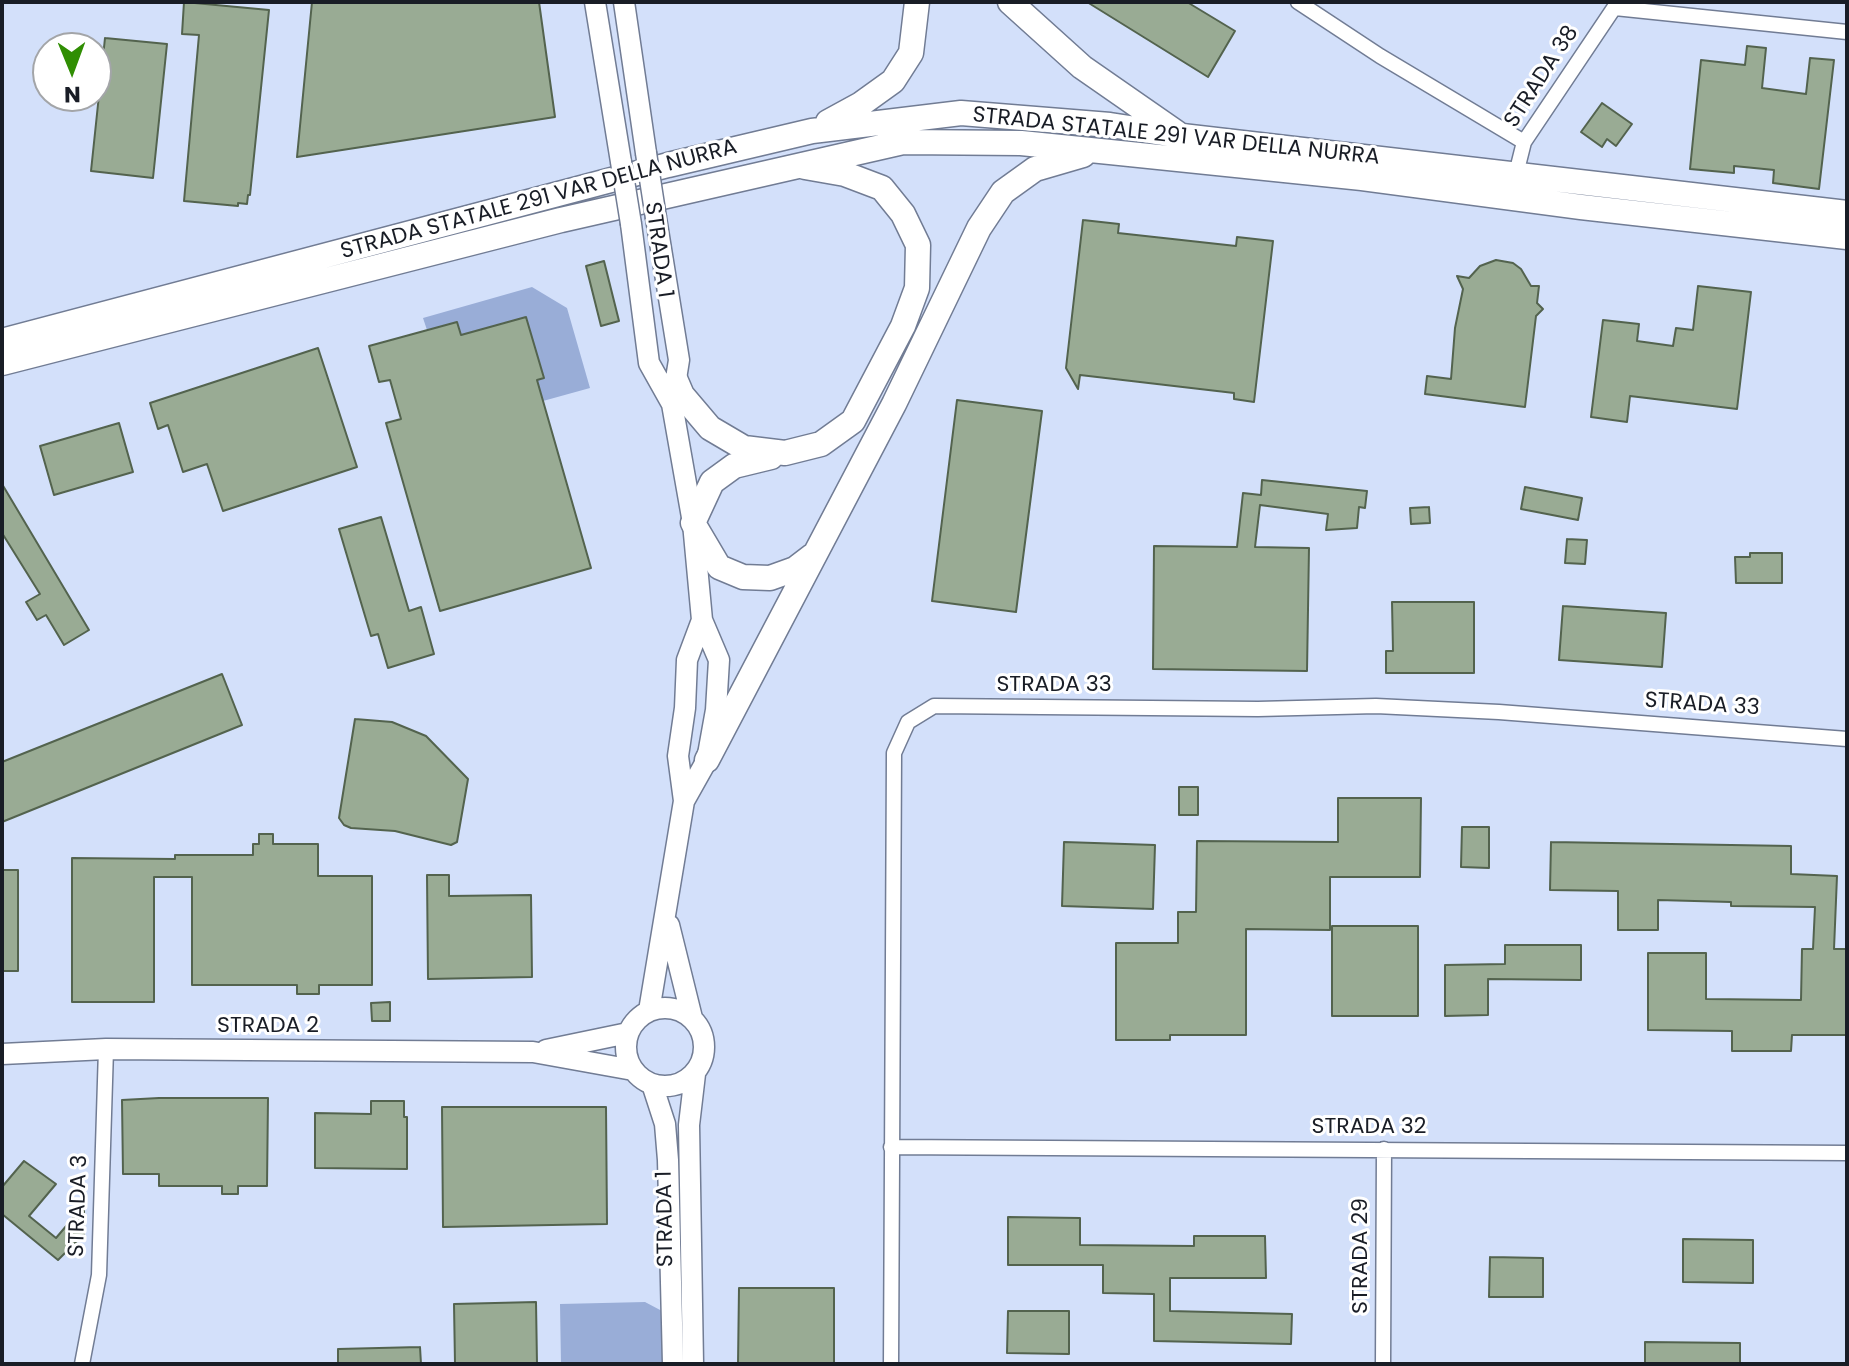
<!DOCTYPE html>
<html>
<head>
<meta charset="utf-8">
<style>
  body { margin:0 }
  #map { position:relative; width:1849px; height:1366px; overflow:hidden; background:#d3e0fa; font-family:Poppins,sans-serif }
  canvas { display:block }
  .frame { position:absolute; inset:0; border:4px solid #191d26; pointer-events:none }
  .north { position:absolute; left:32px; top:32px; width:80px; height:80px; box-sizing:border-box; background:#fff; border:2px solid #a3a5a8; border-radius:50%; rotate:179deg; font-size:22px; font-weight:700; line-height:32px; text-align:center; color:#191d26 }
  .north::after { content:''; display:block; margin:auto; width:28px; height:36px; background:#308e03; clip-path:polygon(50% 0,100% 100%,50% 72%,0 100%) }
</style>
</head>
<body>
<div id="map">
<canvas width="1849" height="1366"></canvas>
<div class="frame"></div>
<div class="north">N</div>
</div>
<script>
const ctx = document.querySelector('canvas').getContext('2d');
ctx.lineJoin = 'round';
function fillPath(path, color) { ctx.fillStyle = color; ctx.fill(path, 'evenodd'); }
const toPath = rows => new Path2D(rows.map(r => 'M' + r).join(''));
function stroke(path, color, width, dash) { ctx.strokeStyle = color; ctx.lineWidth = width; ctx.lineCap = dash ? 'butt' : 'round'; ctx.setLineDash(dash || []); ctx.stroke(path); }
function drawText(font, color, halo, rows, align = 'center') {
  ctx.font = font + ' Poppins,sans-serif'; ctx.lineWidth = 6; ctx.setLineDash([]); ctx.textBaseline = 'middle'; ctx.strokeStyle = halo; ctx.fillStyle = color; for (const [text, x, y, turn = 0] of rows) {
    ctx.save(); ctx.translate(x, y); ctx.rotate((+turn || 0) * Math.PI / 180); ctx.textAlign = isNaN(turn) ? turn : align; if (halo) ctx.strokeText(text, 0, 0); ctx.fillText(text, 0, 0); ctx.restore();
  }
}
fillPath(toPath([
  [532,287,567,308,590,388,543,401,537,380,544,378,526,317,461,335,457,322,427,330,423,318],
  [645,1302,662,1311,663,1364,561,1364,560,1304]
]), '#99add7');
const building = toPath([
  [184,2,269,10,250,195,248,195,247,204,238,203,238,206,184,201,199,35,182,34,184,2],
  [312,2,539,2,555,117,297,157,312,2],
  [1087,2,1187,2,1235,31,1208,77,1087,2],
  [105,38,167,44,153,178,91,171,105,38],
  [1747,46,1766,48,1762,88,1806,94,1810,58,1834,60,1819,189,1773,183,1774,170,1734,166,1734,173,1690,169,1701,60,1745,65,1747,46],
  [1602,103,1632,124,1616,146,1607,139,1602,147,1581,132,1602,103],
  [1083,220,1119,224,1118,233,1236,246,1237,237,1273,241,1254,402,1234,399,1234,393,1080,375,1078,389,1066,368,1083,220],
  [1496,260,1513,263,1521,269,1531,286,1539,286,1537,303,1543,309,1536,316,1525,407,1425,394,1427,376,1451,379,1455,328,1463,289,1457,276,1469,278,1480,266,1496,260],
  [604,261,619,321,601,326,586,266,604,261],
  [1698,286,1751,292,1737,409,1630,396,1627,422,1591,417,1603,320,1639,324,1637,341,1673,346,1676,328,1693,330,1698,286],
  [526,317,544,378,537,380,591,568,440,611,386,423,401,419,390,380,379,382,369,346,457,322,461,335,526,317],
  [318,348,357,467,223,511,207,464,183,472,168,425,158,429,150,403,318,348],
  [957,400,1042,411,1016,612,932,601,957,400],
  [119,423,133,472,54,495,40,446,119,423],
  [1262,480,1367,491,1365,508,1359,507,1357,528,1326,530,1328,514,1260,505,1255,547,1309,548,1307,671,1153,669,1154,546,1237,547,1243,493,1261,495,1262,480],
  [2,484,89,630,64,645,46,615,37,620,26,602,40,594,2,533,2,484],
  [1525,487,1582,498,1578,520,1521,509,1525,487],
  [1429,507,1430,523,1411,524,1410,508,1429,507],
  [381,517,409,611,421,607,434,654,388,668,378,634,371,636,339,529,381,517],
  [1567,539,1587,540,1585,564,1565,563,1567,539],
  [1750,553,1782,553,1782,583,1736,583,1735,557,1750,557,1750,553],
  [1392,602,1474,602,1474,673,1386,673,1386,651,1393,651,1392,602],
  [1563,606,1666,613,1662,667,1559,660,1563,606],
  [222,674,242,725,2,822,2,762,222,674],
  [355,719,392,722,426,736,468,779,457,842,451,845,395,831,351,828,344,825,339,818,355,719],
  [1179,787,1198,787,1198,815,1179,815,1179,787],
  [1338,798,1421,798,1420,877,1330,877,1330,930,1246,929,1246,1035,1170,1035,1170,1040,1116,1040,1116,943,1178,943,1178,912,1196,912,1197,841,1338,842,1338,798],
  [1462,827,1489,827,1489,868,1461,867,1462,827],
  [259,834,273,834,273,844,318,844,318,876,372,876,372,985,319,985,319,994,297,994,297,985,192,985,192,877,154,877,154,1002,72,1002,72,858,175,859,175,855,253,855,253,844,259,844,259,834],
  [1064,842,1155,845,1153,909,1062,906,1064,842],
  [1551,842,1791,846,1791,874,1837,876,1834,949,1847,949,1847,1035,1792,1035,1791,1051,1732,1051,1732,1031,1648,1030,1648,953,1706,953,1706,999,1801,1000,1802,949,1813,949,1815,907,1731,906,1731,902,1658,900,1658,930,1618,930,1618,891,1550,890,1551,842],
  [2,870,18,870,18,971,2,971,2,870],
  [427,875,449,875,449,896,531,895,532,977,428,979,427,875],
  [1332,926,1418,926,1418,1016,1332,1016,1332,926],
  [1505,945,1581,945,1581,980,1488,979,1488,1015,1445,1016,1445,965,1505,964,1505,945],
  [390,1002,390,1021,372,1021,371,1003,390,1002],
  [159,1098,268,1098,267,1186,238,1186,238,1194,222,1194,222,1186,159,1186,159,1174,123,1174,122,1100,159,1098],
  [371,1101,404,1101,404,1117,407,1117,407,1169,315,1168,315,1113,371,1114,371,1101],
  [442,1107,606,1107,607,1224,443,1227,442,1107],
  [24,1161,56,1184,29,1216,56,1238,84,1205,84,1234,58,1260,2,1214,2,1187,24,1161],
  [1008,1217,1080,1218,1080,1245,1194,1246,1194,1236,1265,1236,1266,1278,1170,1278,1170,1311,1292,1314,1291,1344,1154,1341,1154,1294,1103,1293,1103,1265,1008,1265,1008,1217],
  [1683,1239,1753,1240,1753,1283,1683,1282,1683,1239],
  [1490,1257,1543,1258,1543,1297,1489,1297,1490,1257],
  [739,1288,834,1288,834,1364,738,1364,739,1288],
  [536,1302,537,1364,455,1364,454,1304,536,1302],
  [1008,1311,1069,1311,1069,1354,1007,1353,1008,1311],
  [1645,1342,1740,1343,1740,1364,1645,1364,1645,1342],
  [420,1347,421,1364,338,1364,338,1349,420,1347]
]);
fillPath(building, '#99ab94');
stroke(building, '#53634e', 2);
const street = toPath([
  [1298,2,1380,56,1524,142],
  [1615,8,1847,32],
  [1516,174,1524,142,1618,2],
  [891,1147,1847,1153],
  [82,1364,99,1275,106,1049],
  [891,1364,894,753,908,722,934,706,1258,709,1376,706,1499,712,1847,739],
  [1383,1364,1384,1149]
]);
const secondary = toPath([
  [595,2,621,162],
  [624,2,646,153],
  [656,218,679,360,672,404,693,523,702,620,719,660,716,710,707,760,684,801],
  [631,224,649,363,672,404],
  [669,925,692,1018],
  '626 1047a39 39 0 1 1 78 0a39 39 0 1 1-78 0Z',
  [649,1011,684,801,678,756,685,708,687,660,702,620],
  [546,1050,628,1033],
  [2,1054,106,1049,533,1052,633,1070],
  [652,1084,665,1124,668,1160,673,1364],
  [693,1364,689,1125,695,1074]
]);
const primary = toPath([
  [1010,2,1082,67,1177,133],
  [828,122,861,104,893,81,911,53,917,2],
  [2,341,668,165,812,131,961,113,1110,125,1182,136,1847,213],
  [2,363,561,220,903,142,1021,143,1110,152,1362,178,1581,207,1847,237],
  [676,381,682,395,710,428,744,448,785,453,821,444,853,421,903,326,917,288,918,245,903,214,882,188,845,174,805,167],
  [771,457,734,466,712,482,693,523,719,567,743,577,770,578,795,569,812,556],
  [707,760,894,404,979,228,1003,192,1035,169,1083,155]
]);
stroke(street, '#717c94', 17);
stroke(secondary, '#717c94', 23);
stroke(primary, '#717c94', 27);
stroke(street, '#fff', 14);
stroke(secondary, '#fff', 20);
stroke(primary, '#fff', 24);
const secondaryBridge = toPath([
  [646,153,656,218],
  [621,162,631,224]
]);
stroke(secondaryBridge, '#717c94', 23, []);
stroke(secondaryBridge, '#fff', 20);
drawText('22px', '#191d26', '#fff', [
  ["STRADA 38",1542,77,-57],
  ["STRADA STATALE 291 VAR DELLA NURRA",1176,137,6],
  ["STRADA STATALE 291 VAR DELLA NURRA",539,200,-15],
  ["STRADA 1",658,250,82],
  ["STRADA 33",1054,685],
  ["STRADA 33",1702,705,4],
  ["STRADA 2",268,1026],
  ["STRADA 32",1369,1127],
  ["STRADA 3",79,1206,-88],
  ["STRADA 1",666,1219,-91],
  ["STRADA 29",1361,1256,-90]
]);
</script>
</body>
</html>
